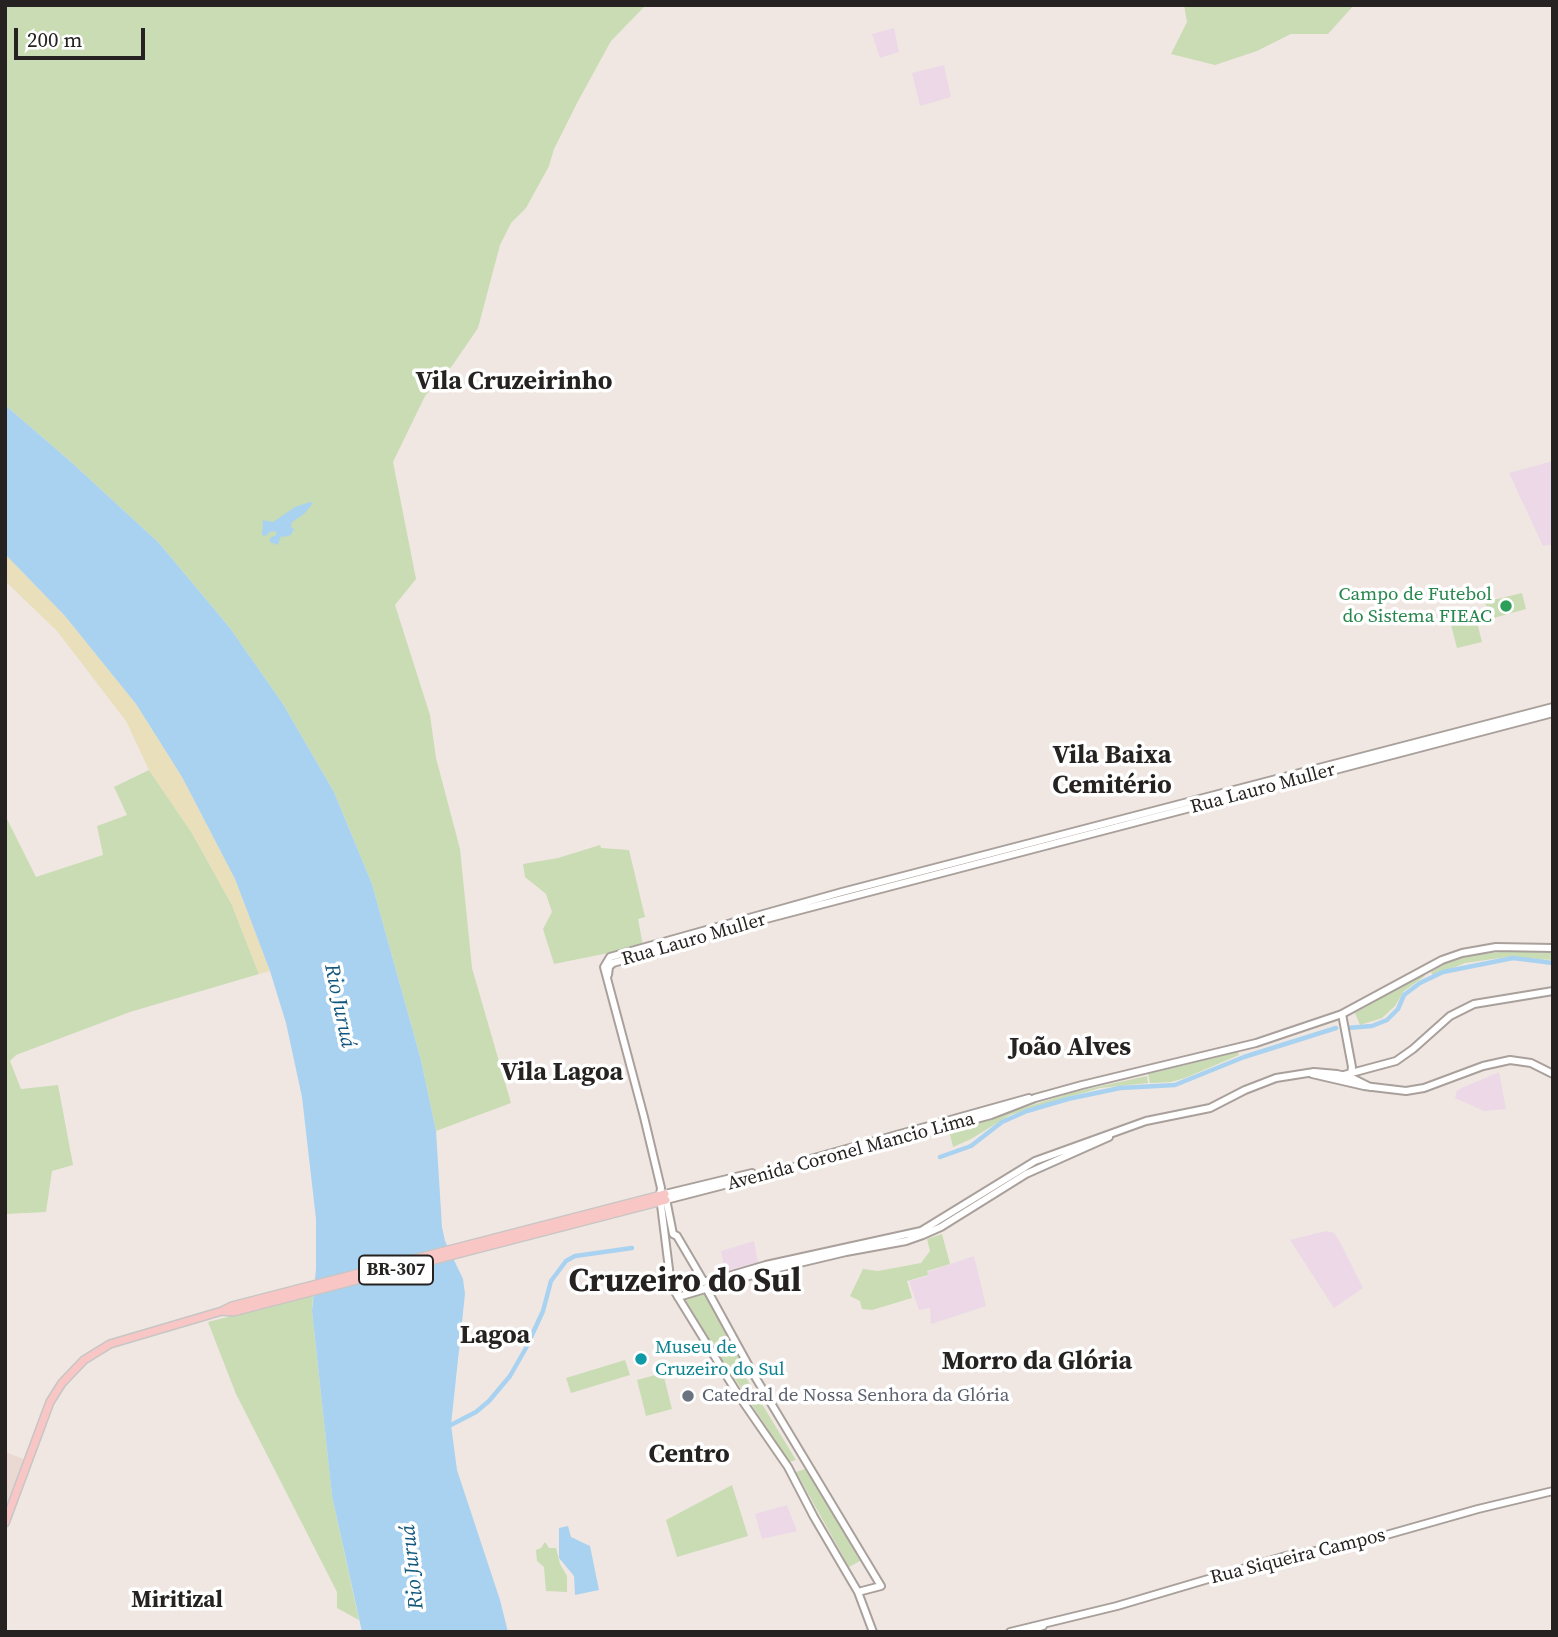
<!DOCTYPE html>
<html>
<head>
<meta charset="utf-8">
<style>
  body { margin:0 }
  #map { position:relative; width:1558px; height:1637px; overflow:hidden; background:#f0e7e2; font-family:"Source Serif 4",serif }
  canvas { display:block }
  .frame { position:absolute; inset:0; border:7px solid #262221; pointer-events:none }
  .scale { position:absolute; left:14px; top:28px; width:131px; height:32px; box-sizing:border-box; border:4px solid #262221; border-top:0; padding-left:9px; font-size:21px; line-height:24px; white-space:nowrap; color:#262221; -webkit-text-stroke:5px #fff; paint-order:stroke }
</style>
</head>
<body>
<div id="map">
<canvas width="1558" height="1637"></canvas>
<div class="frame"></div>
<div class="scale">200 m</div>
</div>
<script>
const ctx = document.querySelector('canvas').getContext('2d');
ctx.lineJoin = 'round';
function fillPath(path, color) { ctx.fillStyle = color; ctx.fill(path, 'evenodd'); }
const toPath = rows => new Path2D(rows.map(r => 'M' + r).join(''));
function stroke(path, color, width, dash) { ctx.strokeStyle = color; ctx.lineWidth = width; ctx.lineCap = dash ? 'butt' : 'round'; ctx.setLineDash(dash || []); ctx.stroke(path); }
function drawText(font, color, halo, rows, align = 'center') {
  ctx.font = font + ' "Source Serif 4",serif'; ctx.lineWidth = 7; ctx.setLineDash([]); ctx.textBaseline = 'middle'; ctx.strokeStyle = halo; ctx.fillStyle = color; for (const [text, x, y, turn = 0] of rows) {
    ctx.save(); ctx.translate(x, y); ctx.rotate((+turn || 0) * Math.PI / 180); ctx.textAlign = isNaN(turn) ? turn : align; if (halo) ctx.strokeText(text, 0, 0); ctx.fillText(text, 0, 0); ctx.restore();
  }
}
fillPath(toPath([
  [5,1452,24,1459,5,1509]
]), '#ead9d2');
fillPath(toPath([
  [894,28,899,52,880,58,872,34],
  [944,65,951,97,920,106,912,73],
  [1553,461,1553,544,1543,546,1509,473],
  [1499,1072,1506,1109,1484,1111,1455,1098,1457,1090],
  [1326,1231,1334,1233,1339,1240,1363,1288,1334,1308,1290,1240],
  [754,1241,758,1262,725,1271,721,1251],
  [974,1256,986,1306,931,1324,930,1308,919,1310,909,1281,928,1276,927,1272],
  [787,1505,797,1531,762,1539,755,1514]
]), '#ecd8e7');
fillPath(toPath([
  [5,5,646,5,611,41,577,103,554,149,549,166,526,208,511,223,500,245,478,328,452,366,425,396,393,462,416,579,395,605,430,715,436,758,460,849,472,968,511,1103,436,1131,421,1060,372,884,334,792,283,704,230,628,159,543,70,461,5,405],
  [1184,5,1354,5,1328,34,1291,34,1257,51,1215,65,1171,54,1187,22],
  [1522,593,1526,609,1490,619,1485,602],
  [1476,618,1482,642,1457,648,1451,625],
  [149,770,192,833,232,905,259,974,130,1012,16,1055,10,1061,21,1089,58,1085,73,1165,52,1171,46,1212,5,1214,5,815,36,877,103,855,97,826,127,815,114,787],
  [600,845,601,848,629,850,645,917,638,919,643,946,554,964,543,929,552,912,546,894,525,877,523,864,558,858],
  [1511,951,1553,953,1553,960,1507,957,1465,963,1433,976,1431,972,1450,961,1472,955],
  [1424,972,1425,976,1404,991,1395,1006,1382,1018,1360,1025,1355,1013],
  [1238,1052,1239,1055,1185,1078,1171,1082,1150,1083,1148,1074],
  [1147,1076,1148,1083,1100,1088,1010,1115,971,1139,953,1147,949,1131,1074,1092],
  [942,1234,950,1264,927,1271,928,1275,907,1281,912,1298,872,1310,862,1309,860,1301,850,1296,863,1269,878,1271,921,1263,930,1251,927,1239],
  [706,1294,745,1363,745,1365,727,1369,685,1299],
  [313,1295,312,1311,332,1496,359,1620,337,1608,337,1592,236,1394,208,1322],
  [625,1360,630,1375,571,1393,566,1378],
  [663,1373,672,1409,646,1416,637,1380],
  [745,1376,796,1460,789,1462,735,1379],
  [805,1469,840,1525,860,1561,849,1567,796,1472],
  [732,1485,748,1536,677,1557,666,1520],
  [545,1542,549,1548,556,1548,560,1564,567,1576,567,1592,546,1591,544,1567,537,1561,536,1550,541,1548]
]), '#c9dcb4');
fillPath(toPath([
  [5,554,65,616,136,704,182,777,235,879,270,971,259,974,232,905,192,833,149,770,126,721,57,631,5,581]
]), '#e9dfba');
fillPath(toPath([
  [5,405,70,461,159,543,230,628,283,704,334,792,372,884,421,1060,436,1131,442,1227,445,1241,463,1279,465,1294,451,1425,457,1470,500,1600,508,1632,362,1632,332,1496,312,1311,316,1269,316,1219,302,1097,286,1023,270,971,235,879,182,777,136,704,65,616,5,554],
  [310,502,313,503,304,514,292,522,291,527,294,529,291,535,284,537,281,536,278,545,270,542,270,538,276,535,276,531,270,532,266,536,262,535,263,520,273,522,295,507],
  [568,1526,571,1537,590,1546,599,1590,575,1595,574,1576,559,1558,559,1528]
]), '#a9d2f1');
stroke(toPath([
  [1347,1028,1372,1026,1387,1020,1398,1009,1404,995,1420,983,1443,972,1513,958,1553,963],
  [940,1157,971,1146,1002,1122,1027,1111,1068,1099,1120,1088,1175,1085,1244,1057,1336,1028],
  [447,1427,476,1412,489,1401,510,1376,526,1348,543,1311,551,1281,566,1261,575,1256,632,1248]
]), '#a9d2f1', 4.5);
const tertiary = toPath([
  [608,975,609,967,613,963,766,919,1553,713],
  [1342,1014,1352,1067,1351,1074],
  [1344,1075,1396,1061,1413,1049,1450,1016,1474,1004,1553,991],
  [660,1195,661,1188,644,1117,604,967,610,957,842,892,1553,707],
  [706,1288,751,1370,881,1586,858,1592],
  [678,1297,739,1396,788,1467,814,1517,858,1592,873,1632],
  [1010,1632,1117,1606,1286,1556,1351,1545,1478,1509,1553,1491],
  [1027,1632,1043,1626]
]);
const secondary = toPath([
  [1312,1074,1364,1086,1406,1091,1424,1088,1483,1066,1510,1060,1531,1063,1553,1074],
  [807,1160,1029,1098],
  [660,1197,671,1285,678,1297,766,1271,846,1252,906,1241,923,1235,941,1227,1026,1174,1109,1137],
  [666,1200,910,1137,991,1115,1035,1098,1082,1085,1256,1043,1342,1014,1442,960,1462,953,1496,947,1553,948],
  [704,1282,677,1236,673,1234,665,1194,752,1173],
  [671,1285,715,1280,766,1265,921,1231,1035,1161,1146,1121,1210,1108,1245,1090,1276,1078,1314,1072,1337,1074,1350,1077,1370,1087]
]);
const primary = toPath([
  [222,1311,233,1312,666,1200],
  [5,1523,50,1402,62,1383,84,1360,110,1344,222,1311,232,1306,665,1194]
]);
stroke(tertiary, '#a9a09c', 10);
stroke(secondary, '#a9a09c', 10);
stroke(primary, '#c7c6c5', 10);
stroke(tertiary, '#fff', 6);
stroke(secondary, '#fff', 6);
stroke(primary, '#f8c6c4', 7);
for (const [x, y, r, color] of [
  [1506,606,7,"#2e9e5b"],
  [641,1359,7,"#0f9aa8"],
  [688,1396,7,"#6b7280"]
]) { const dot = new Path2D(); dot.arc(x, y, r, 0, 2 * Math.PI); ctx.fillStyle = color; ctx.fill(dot); stroke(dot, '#fff', 2.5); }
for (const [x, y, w] of [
  [396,1270,74]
]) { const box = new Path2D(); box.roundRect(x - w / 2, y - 14.5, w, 29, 5); ctx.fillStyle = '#fff'; ctx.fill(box); stroke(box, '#262221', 2); }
drawText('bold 18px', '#262221', null, [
  ["BR-307",396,1270]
]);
drawText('19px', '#27864d', '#fff', [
  ["Campo de Futebol",1492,595],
  ["do Sistema FIEAC",1492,617]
], 'right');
drawText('19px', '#262221', '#fff', [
  ["Rua Lauro Muller",1263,789,-15],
  ["Rua Lauro Muller",694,940,-16],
  ["Avenida Coronel Mancio Lima",851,1152,-15],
  ["Rua Siqueira Campos",1298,1557,-14]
]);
drawText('19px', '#0d838f', '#fff', [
  ["Museu de",655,1348],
  ["Cruzeiro do Sul",655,1370]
], 'left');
drawText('19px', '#5b616d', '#fff', [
  ["Catedral de Nossa Senhora da Glória",702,1396]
], 'left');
drawText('italic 21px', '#11567d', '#fff', [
  ["Rio Juruá",339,1006,78],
  ["Rio Juruá",413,1567,-96]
]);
drawText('bold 23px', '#262221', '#fff', [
  ["Miritizal",177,1601]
]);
drawText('bold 26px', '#262221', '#fff', [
  ["Vila Cruzeirinho",514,382],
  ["Vila Baixa",1112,756],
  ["Cemitério",1112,786],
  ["João Alves",1070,1048],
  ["Vila Lagoa",562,1073],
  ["Lagoa",495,1336],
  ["Morro da Glória",1037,1362],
  ["Centro",689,1455]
]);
drawText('bold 33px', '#262221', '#fff', [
  ["Cruzeiro do Sul",685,1283]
]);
</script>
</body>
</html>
